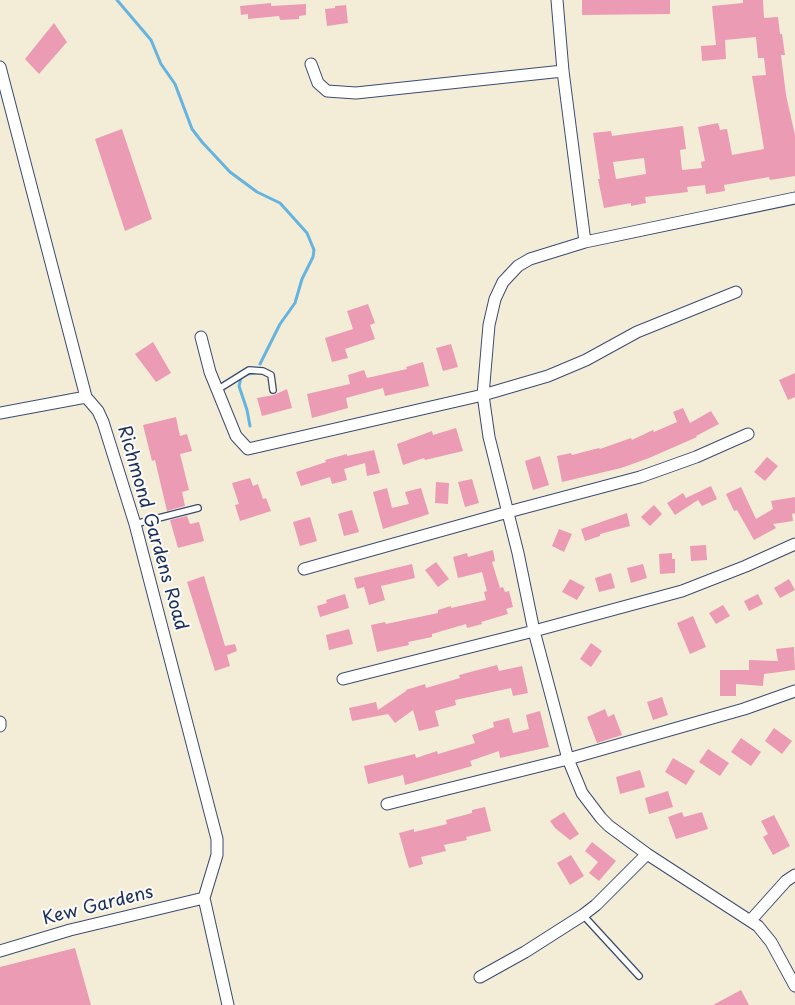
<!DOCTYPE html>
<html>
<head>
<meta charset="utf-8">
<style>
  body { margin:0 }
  canvas { display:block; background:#f3ecd6 }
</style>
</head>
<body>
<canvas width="795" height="1005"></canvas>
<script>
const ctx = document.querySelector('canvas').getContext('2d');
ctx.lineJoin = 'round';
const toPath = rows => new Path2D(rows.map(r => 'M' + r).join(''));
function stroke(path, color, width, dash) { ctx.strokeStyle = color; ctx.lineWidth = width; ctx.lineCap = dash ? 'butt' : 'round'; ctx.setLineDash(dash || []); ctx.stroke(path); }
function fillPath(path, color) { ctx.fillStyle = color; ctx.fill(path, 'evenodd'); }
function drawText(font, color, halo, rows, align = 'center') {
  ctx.font = font + ' "Playpen Sans",sans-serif'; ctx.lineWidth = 4; ctx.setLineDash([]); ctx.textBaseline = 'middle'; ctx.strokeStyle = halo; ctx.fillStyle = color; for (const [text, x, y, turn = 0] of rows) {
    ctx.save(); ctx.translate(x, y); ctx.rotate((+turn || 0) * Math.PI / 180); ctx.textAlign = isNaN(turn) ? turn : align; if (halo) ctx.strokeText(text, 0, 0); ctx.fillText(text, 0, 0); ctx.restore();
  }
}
stroke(toPath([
  [117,0,151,40,161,64,175,84,192,129,202,142,230,172,257,192,280,203,307,233,314,250,313,257,302,279,295,303,280,324,260,364],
  [250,426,247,410,239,386,241,378,248,374,255,373]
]), '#65b4df', 3);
fillPath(toPath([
  [582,0,670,0,670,14,582,15],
  [743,0,763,0,764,18,778,17,780,34,782,34,785,55,781,55,786,95,795,135,795,176,770,180,769,177,724,185,725,191,706,194,705,185,687,187,688,192,645,197,646,203,631,206,631,203,604,208,598,179,600,179,593,133,611,131,612,136,683,126,686,149,680,150,682,170,702,168,701,162,705,161,698,127,718,123,720,130,727,129,732,155,764,149,752,76,766,75,764,58,758,58,756,37,725,40,726,59,702,61,701,46,716,45,712,6,743,3],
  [644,158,646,174,616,179,613,162],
  [271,3,271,6,306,4,306,15,299,16,299,19,280,20,279,16,248,19,248,14,241,15,240,6],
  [346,5,348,23,327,26,325,9,335,8,335,6],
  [54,23,67,42,39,74,25,59],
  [122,129,152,219,125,231,95,139],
  [368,304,375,323,370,325,375,339,345,349,348,358,332,362,325,338,353,329,347,311],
  [153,342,171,373,156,382,135,354],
  [451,344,458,367,443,371,436,348],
  [423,362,429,386,385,396,383,388,346,398,348,408,312,418,307,394,350,384,348,375,364,370,367,378,407,369,406,367],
  [795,373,795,397,788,400,779,380],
  [287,389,292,408,262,416,257,398,274,395],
  [683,408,690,423,711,411,719,424,696,436,697,437,649,458,621,468,562,482,557,456,571,453,572,455,599,448,600,449,631,438,632,440,653,430,654,432,677,422,673,412],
  [176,417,180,436,187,434,192,451,180,454,189,490,182,492,185,506,167,511,155,460,152,461,143,425],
  [456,428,463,451,425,460,424,458,403,465,397,444,432,431,433,435],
  [374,450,380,473,367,476,365,463,344,469,347,480,332,484,330,477,301,486,296,472,326,462,325,460,347,454,347,456],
  [540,456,549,485,533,490,525,461],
  [767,457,778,466,765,481,754,472],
  [250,478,253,486,258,484,263,499,266,498,271,511,240,521,235,505,239,504,232,483],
  [472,479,479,503,465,507,458,482],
  [436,482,449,483,448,504,435,503],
  [711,486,717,499,702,506,698,500,675,515,667,503,683,493,686,498],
  [741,487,756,519,773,509,771,501,795,497,795,513,792,514,793,521,773,524,776,528,754,540,737,510,734,511,726,494],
  [387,488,392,508,409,504,405,492,421,488,429,514,383,529,373,492],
  [654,505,662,514,650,526,641,517],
  [352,510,359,532,344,536,338,514],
  [627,513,630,526,600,534,600,536,585,541,581,529],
  [187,516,190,524,199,522,204,541,178,548,170,520],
  [310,517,317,541,300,546,293,522],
  [559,529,572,534,564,552,552,546],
  [706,545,707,560,691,561,690,546],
  [493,550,495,561,492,562,500,588,503,587,505,592,509,591,513,607,506,609,508,614,481,622,482,624,467,628,466,624,432,634,432,637,408,642,409,645,377,652,371,625,385,622,386,624,438,613,438,610,451,606,451,608,486,600,484,592,487,591,482,572,458,578,453,557,467,553,468,557],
  [672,553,672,559,675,559,675,573,660,574,659,554],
  [436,562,449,579,438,587,425,570],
  [412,564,415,578,381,586,385,600,369,605,364,587,357,589,354,578],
  [643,564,647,578,631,583,627,568],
  [611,573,615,588,599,592,595,578],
  [204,576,225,646,235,644,237,651,227,655,230,666,215,671,187,582],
  [570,579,585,587,577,600,562,592],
  [789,579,795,590,780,598,774,588],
  [345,594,349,608,320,617,317,606,327,603,326,600],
  [758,594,763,604,749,611,744,601],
  [723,605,730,616,716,624,709,613],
  [693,616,706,647,690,654,677,623],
  [349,629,353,644,329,650,326,635],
  [591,643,602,651,591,667,580,659],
  [794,647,795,670,764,674,763,686,736,684,736,696,720,696,720,670,749,670,749,660,778,661,776,649],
  [497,665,499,671,522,666,528,693,513,696,511,688,455,700,456,705,435,711,439,726,419,731,413,710,395,723,388,714,352,721,349,708,376,702,378,710,406,691,406,690,425,684,426,688,460,678,459,675],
  [662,697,668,715,653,720,647,702],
  [605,709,608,717,614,714,622,735,597,743,587,717],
  [540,711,549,747,500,758,499,751,470,761,472,766,405,785,403,775,368,784,364,766,415,754,416,758,437,751,438,754,475,743,472,735,494,727,493,722,509,718,513,733,529,729,526,715],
  [774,728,792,741,782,754,765,741],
  [741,738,761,752,751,766,731,752],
  [708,749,729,763,720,776,699,762],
  [673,758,695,771,686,785,665,772],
  [640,770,645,787,620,794,616,777],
  [668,791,673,807,649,814,645,798],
  [485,807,491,831,466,837,467,840,444,845,446,851,421,857,423,864,409,868,399,833,414,829,414,832,447,824,446,820,472,813,472,810],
  [564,812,579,834,570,840,555,828,550,821],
  [682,812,684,817,702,812,708,829,676,839,668,817],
  [774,815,790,846,773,855,763,837,768,834,761,821],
  [592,842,616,861,599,881,589,873,598,862,585,851],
  [571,855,584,876,570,885,557,863],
  [75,948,91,1005,0,1005,0,967],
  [741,990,749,1005,713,1005]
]), '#ec9bb5');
const lane = toPath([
  [217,390,249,370,263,371,271,375,273,390],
  [135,524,198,508],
  [583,915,639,976]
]);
const street = toPath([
  [557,0,563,71,585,242],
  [311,64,318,83,327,91,356,93,563,71],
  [0,67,86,397,98,411,103,422,135,524,217,839,217,855,204,898,228,1005],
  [795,198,585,242,530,259,518,266,503,282,495,299,489,325,483,395,489,437,518,553,534,631,568,759,582,793,601,818,609,826,647,854,758,926,771,942,795,986],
  [201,337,210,372,236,436,248,449,483,395,548,376,586,360,637,332,736,292],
  [0,413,86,397],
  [304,569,508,512,640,477,696,457,748,434],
  [343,679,534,631,682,591,746,566,795,544],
  [0,722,0,726],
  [387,804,568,759,744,709,795,691],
  [751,920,786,881,795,875],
  [0,951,70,930,204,898],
  [480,977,525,952,583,915,596,905,647,854]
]);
stroke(lane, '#3b4b70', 8);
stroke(street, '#3b4b70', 13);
stroke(lane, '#fff', 5.5);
stroke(street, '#fff', 11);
drawText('18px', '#1b2f5e', '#fdfcf7', [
  ["Richmond Gardens Road",152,528,74],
  ["Kew Gardens",98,906,-14]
]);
</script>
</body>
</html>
